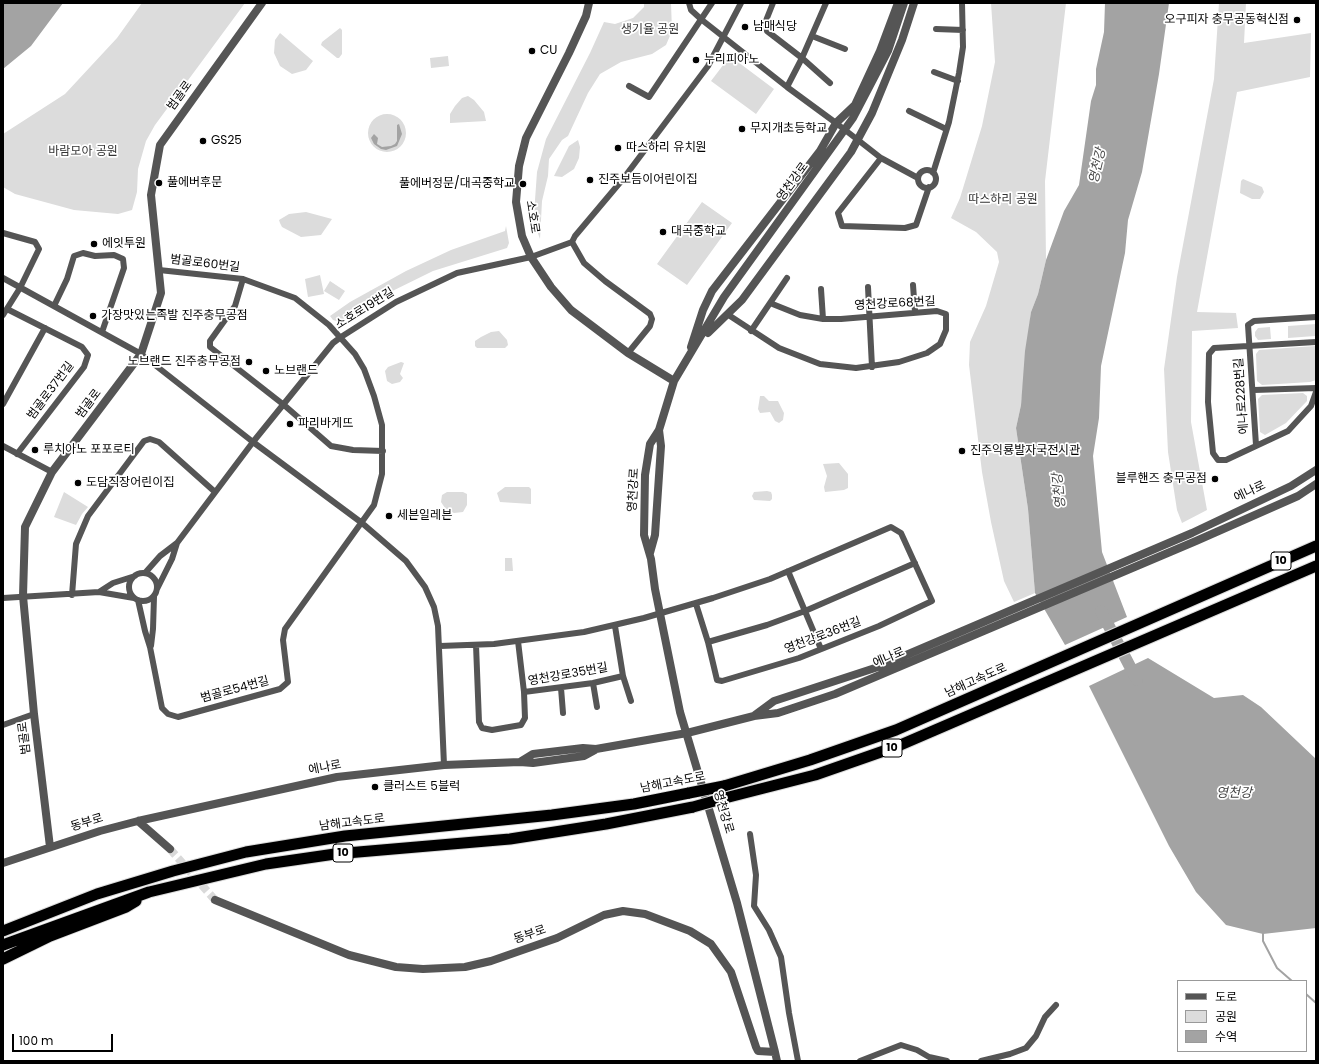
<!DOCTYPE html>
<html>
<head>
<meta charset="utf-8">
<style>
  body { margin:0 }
  #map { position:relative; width:1319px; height:1064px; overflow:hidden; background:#fff; font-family:Poppins,"Noto Sans KR",sans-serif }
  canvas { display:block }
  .frame { position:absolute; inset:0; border:4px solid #000; pointer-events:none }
  .legend { position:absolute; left:1177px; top:980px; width:130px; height:72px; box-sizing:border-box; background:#fff; border:1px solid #999; margin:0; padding:5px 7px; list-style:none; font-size:12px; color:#000 }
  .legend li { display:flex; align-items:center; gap:8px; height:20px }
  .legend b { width:20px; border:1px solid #999 }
  .scale { position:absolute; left:12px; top:1034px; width:101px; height:18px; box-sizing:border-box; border:2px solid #000; border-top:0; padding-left:5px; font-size:12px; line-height:14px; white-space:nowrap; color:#000; -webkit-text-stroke:3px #fff; paint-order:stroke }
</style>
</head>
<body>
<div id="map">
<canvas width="1319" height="1064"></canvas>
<div class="frame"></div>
<ul class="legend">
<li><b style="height:5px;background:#555"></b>도로</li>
<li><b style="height:11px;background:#dcdcdc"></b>공원</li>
<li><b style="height:11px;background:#a3a3a3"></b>수역</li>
</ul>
<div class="scale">100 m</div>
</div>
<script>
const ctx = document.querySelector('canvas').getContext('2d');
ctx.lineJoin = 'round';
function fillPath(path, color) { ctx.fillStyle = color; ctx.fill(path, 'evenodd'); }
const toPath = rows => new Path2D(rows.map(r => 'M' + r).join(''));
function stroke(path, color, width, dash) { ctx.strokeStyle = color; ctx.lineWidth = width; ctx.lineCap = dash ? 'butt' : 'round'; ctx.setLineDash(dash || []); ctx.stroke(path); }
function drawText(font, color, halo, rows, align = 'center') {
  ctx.font = font + ' Poppins,"Noto Sans KR",sans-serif'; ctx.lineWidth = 3.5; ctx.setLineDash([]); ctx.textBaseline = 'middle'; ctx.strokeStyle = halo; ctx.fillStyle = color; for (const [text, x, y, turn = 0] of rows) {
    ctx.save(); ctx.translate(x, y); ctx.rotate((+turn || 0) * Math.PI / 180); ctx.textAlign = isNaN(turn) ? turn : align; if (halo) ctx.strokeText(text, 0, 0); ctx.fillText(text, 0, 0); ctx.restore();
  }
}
fillPath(toPath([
  [142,3,245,3,155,125,146,141,138,169,137,192,132,210,118,214,74,210,15,194,3,187,3,134,65,94,117,38],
  [644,3,671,3,672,31,666,45,652,54,621,62,600,74,588,93,568,136,562,140,549,159,548,176,542,201,540,239,534,222,535,200,537,172,546,139,590,53,604,22,615,24,633,18,644,7],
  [991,3,1066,3,1045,181,1046,260,1038,294,1031,312,1021,405,1016,428,1028,509,1035,593,1014,602,1004,581,991,522,982,472,969,365,970,342,986,306,999,262,997,252,976,232,951,218,960,198,982,126,995,62],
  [1219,3,1246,3,1244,43,1311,33,1310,77,1237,92,1197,312,1236,313,1238,328,1192,331,1191,422,1207,510,1182,523,1177,510,1168,452,1164,369,1177,277,1214,79],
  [340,28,342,30,342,54,339,58,337,58,321,45,322,42],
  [280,33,313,61,306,70,292,74,280,66,274,53,275,40],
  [448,56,449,66,431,68,430,58],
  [730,56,774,89,756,114,711,81],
  [468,96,474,100,484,112,486,121,450,123,450,114,455,106,462,98],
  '368 133a19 19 0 1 1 38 0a19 19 0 1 1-38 0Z',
  [578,140,580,147,579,158,574,169,562,177,554,176,569,146],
  [1243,179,1262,187,1264,192,1260,199,1252,199,1240,193,1241,181],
  [702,202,732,223,687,285,657,264],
  [306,212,332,219,321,235,301,237,282,227,280,223,279,220,289,214],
  [506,226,509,243,507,248,433,271,368,303,340,322,333,320,330,316,350,302,406,271,451,250,505,231],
  [320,275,324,294,308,297,305,279],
  [330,281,345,291,339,300,324,291],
  [1316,324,1315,336,1288,338,1288,326],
  [1270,327,1271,339,1258,340,1255,336,1255,332,1258,328],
  [499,331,507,340,508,345,505,348,477,348,475,346,475,341,481,337,491,332],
  [1315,346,1316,347,1316,380,1310,382,1262,385,1257,381,1256,354,1259,350],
  [401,362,404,363,400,374,403,378,400,382,392,384,387,381,385,371,388,367],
  [1303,393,1307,396,1307,401,1286,423,1265,435,1260,432,1258,399,1262,395],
  [760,396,764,396,769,401,778,401,784,413,783,420,779,423,775,421,770,412,760,413,758,409],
  [839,463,848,474,848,488,844,490,825,492,824,487,827,476,823,464],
  [505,487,529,487,531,489,531,504,500,502,497,493],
  [767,491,771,492,772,495,772,499,770,501,754,500,752,496,754,492],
  [64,492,88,507,82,514,76,525,54,517],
  [447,492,463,492,467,494,467,505,463,512,454,513,445,508,441,502,442,495],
  [505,558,512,558,513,571,505,571]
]), '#dcdcdc');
fillPath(toPath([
  [3,3,63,3,31,46,3,69],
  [1105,3,1169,3,1159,74,1142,172,1128,220,1125,253,1101,366,1099,418,1093,456,1102,552,1127,617,1065,645,1035,593,1028,509,1016,428,1021,405,1025,351,1031,312,1038,294,1046,260,1064,211,1079,185,1091,101,1096,85,1096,69,1104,32],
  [399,124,402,134,397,146,386,150,381,149,374,144,371,138,374,134,378,138,377,144,382,147,391,146,395,144,397,141,397,125],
  [1148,658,1214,698,1243,695,1261,707,1316,759,1316,928,1263,934,1226,925,1196,892,1169,846,1089,686]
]), '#a3a3a3');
stroke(toPath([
  [1263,932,1263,941,1277,968,1292,981],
  [1306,994,1316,1003]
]), '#a3a3a3', 2);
stroke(toPath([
  [1101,611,1137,680]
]), '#a3a3a3', 12);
stroke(toPath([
  [170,849,215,900]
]), '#d9d9d9', 8, [8, 4]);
const motorway = toPath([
  [724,786,810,760,896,730,1316,546],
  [725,798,815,775,898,746,1316,566],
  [3,931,97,894,173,871,246,852,345,836,552,815,634,804,689,793],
  [3,945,149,892,266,864,335,854,510,839,606,824,693,807],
  [3,959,50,936,126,907,136,901]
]);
stroke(motorway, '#dbdbdb', 13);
stroke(toPath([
  [689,3,691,10,702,20,787,87,836,123],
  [773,3,765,23,767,31,802,58,830,83],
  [936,29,963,30],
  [812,36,845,49],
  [934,72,958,81],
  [629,86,649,97,712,3],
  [787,87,802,58,826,3],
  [909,111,946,129],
  [858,140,881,158,918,178],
  [881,158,838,213,842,226,905,228,916,225,929,187],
  '918 179a9 9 0 1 1 18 0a9 9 0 1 1-18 0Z',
  [933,173,949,122,959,73,963,47,962,3],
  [3,233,35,242,39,249,20,288,3,315],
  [572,242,584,263,605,281,650,314,652,319,650,326,628,353],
  [3,278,141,354,253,442,362,523,406,561,425,587,434,607,438,626,444,765],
  [243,279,235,306,210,341,210,347,284,405,331,446,353,450,383,451],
  [913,285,915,312],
  [868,287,872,367],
  [821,289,823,319],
  [54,306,67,279,74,256,83,253,95,256,114,255,123,259,124,268,102,332],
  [7,309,82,347,88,355,84,367,17,454],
  [727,314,779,348,820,364,856,368,899,362,927,353,940,344,946,330,946,314,937,311,841,319,823,319,800,315,770,303],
  [751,331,787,278],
  [1316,342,1214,348,1209,354,1208,402,1213,453,1218,460,1226,460,1288,431,1311,406,1316,392],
  [1254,390,1316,388],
  [3,404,45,328],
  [1256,445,1248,325,1254,321,1316,317],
  [3,446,52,472],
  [788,571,821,649],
  [145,573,160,556,177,543,253,442,333,343,341,337,396,302,457,273,531,257,572,242,575,236,623,179,708,66,741,3],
  '129 587a14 14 0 1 1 28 0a14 14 0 1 1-28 0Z',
  [157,589,172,559,177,543],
  [99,592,113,583,135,576],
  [72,595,76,544,88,516,144,441,150,439,159,442,215,492],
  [3,598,99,592,134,598],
  [138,600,145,631,150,647,162,708,168,714,178,717,280,689,288,682,283,640,285,629,374,505,382,474,382,425,374,396,364,369,355,354,329,325,295,298,243,279,159,270],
  [615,626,623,676,631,701],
  [708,642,767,625,805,611,915,563],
  [476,645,479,722,482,728,492,730,521,725,525,718,524,692,518,641],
  [151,646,153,629,154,597],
  [440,646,494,644,584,632,644,618,713,598,770,579,891,527,901,533,932,601,879,626,799,658,722,681,717,680,708,642,696,604],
  [593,683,597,707],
  [561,688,563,713],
  [524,692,593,683,623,676],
  [3,725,34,714],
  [750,834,756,875,754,906,769,930,781,957,789,1013,798,1061],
  [860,1061,901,1045,917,1050,929,1057,947,1061],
  [981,1061,1010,1054,1026,1048,1036,1036,1045,1017,1056,1005]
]), '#555', 6);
stroke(toPath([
  [589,3,586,16,569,53,526,138,519,166,516,202,522,236,531,257,551,287,571,310,628,353,674,381],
  [708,333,742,300,851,152,872,113,902,40,914,3],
  [691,347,703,310,712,291,820,151,836,123,855,105,880,51,898,3],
  [650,553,655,535,661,446,659,430],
  [755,715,774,701,878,667,1192,533,1291,486,1316,470],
  [520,762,533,754,583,748,596,749,687,733,754,716,778,713,835,694,1196,541,1298,496,1316,484],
  [138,821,170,849],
  [50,847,34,714,23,596,25,527,52,472,141,354,161,293,151,195,160,145,262,3],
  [3,863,100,831,138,821,337,777,444,765,520,762,533,763,584,756,595,750],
  [215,900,349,955,396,967,423,969,465,967,491,961,557,938,604,915,623,911,645,914,690,931,711,944,731,972,756,1047,758,1051,775,1052,777,1061],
  [775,1052,737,903,680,712,655,589,651,559,644,535,645,475,650,444,659,430,674,381,724,297,853,118,888,51,904,3]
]), '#555', 8);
stroke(motorway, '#000', 11);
const motorwayBridge = toPath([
  [689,793,724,786],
  [693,807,725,798]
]);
stroke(motorwayBridge, '#dbdbdb', 13, []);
stroke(toPath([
  [836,123,858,140]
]), '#555', 6);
stroke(motorwayBridge, '#000', 11);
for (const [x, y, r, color] of [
  [1297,20,4,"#000"],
  [745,27,4,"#000"],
  [532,51,4,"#000"],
  [696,60,4,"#000"],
  [742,129,4,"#000"],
  [203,141,4,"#000"],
  [618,148,4,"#000"],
  [590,180,4,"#000"],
  [159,183,4,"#000"],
  [523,184,4,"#000"],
  [663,232,4,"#000"],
  [94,244,4,"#000"],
  [93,316,4,"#000"],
  [249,362,4,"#000"],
  [266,371,4,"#000"],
  [290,424,4,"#000"],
  [35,450,4,"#000"],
  [962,451,4,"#000"],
  [1215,479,4,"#000"],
  [78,483,4,"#000"],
  [389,516,4,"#000"],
  [375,787,4,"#000"]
]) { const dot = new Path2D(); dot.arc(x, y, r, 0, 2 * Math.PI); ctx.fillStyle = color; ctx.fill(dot); stroke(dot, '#fff', 1.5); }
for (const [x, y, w] of [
  [1281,561,20],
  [892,748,20],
  [343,853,20]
]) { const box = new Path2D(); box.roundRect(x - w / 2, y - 9, w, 18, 3); ctx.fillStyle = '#fff'; ctx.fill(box); stroke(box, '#000', 1); }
drawText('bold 11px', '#000', null, [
  ["10",1281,561],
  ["10",892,748],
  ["10",343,853]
]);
drawText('12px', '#000', '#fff', [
  ["오구피자 충무공동혁신점",1289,20,"right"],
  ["남매식당",753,27],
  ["CU",540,51],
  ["누리피아노",704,60],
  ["무지개초등학교",750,129],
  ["GS25",211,141],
  ["따스하리 유치원",626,148],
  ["진주보듬이어린이집",598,180],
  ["풀에버후문",167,183],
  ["풀에버정문/대곡중학교",515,184,"right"],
  ["대곡중학교",671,232],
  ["에잇투원",102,244],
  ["가장맛있는족발 진주충무공점",101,316],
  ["노브랜드 진주충무공점",241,362,"right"],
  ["노브랜드",274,371],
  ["파리바게뜨",298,424],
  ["루치아노 포포로티",43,450],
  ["진주익룡발자국전시관",970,451],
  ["블루핸즈 충무공점",1207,479,"right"],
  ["도담직장어린이집",86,483],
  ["세븐일레븐",397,516],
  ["클러스트 5블럭",383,787]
], 'left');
drawText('12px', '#333', '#fff', [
  ["생기율 공원",650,30],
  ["바람모아 공원",83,152],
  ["따스하리 공원",1003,200]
]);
drawText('12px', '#000', '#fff', [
  ["범골로",180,96,-54],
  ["영천강로",793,182,-54],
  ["소호로",532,217,81],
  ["범골로60번길",205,264,7],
  ["영천강로68번길",895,304,-3],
  ["소호로19번길",365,309,-32],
  ["범골로37번길",51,391,-53],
  ["에나로228번길",1242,396,-94],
  ["범골로",89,404,-53],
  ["영천강로",634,490,-87],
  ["에나로",1250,492,-25],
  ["영천강로36번길",823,636,-21],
  ["에나로",889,658,-23],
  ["영천강로35번길",568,675,-10],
  ["남해고속도로",976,681,-24],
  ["범골로54번길",235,690,-15],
  ["범골로",25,738,-97],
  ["에나로",325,768,-11],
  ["남해고속도로",673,783,-11],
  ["영천강로",723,812,74],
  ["동부로",87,823,-17],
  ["남해고속도로",352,823,-7],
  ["동부로",530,935,-19]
]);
drawText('italic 13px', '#444', '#fff', [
  ["영천강",1098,166,-77],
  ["영천강",1060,491,-96],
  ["영천강",1234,794]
]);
</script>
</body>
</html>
